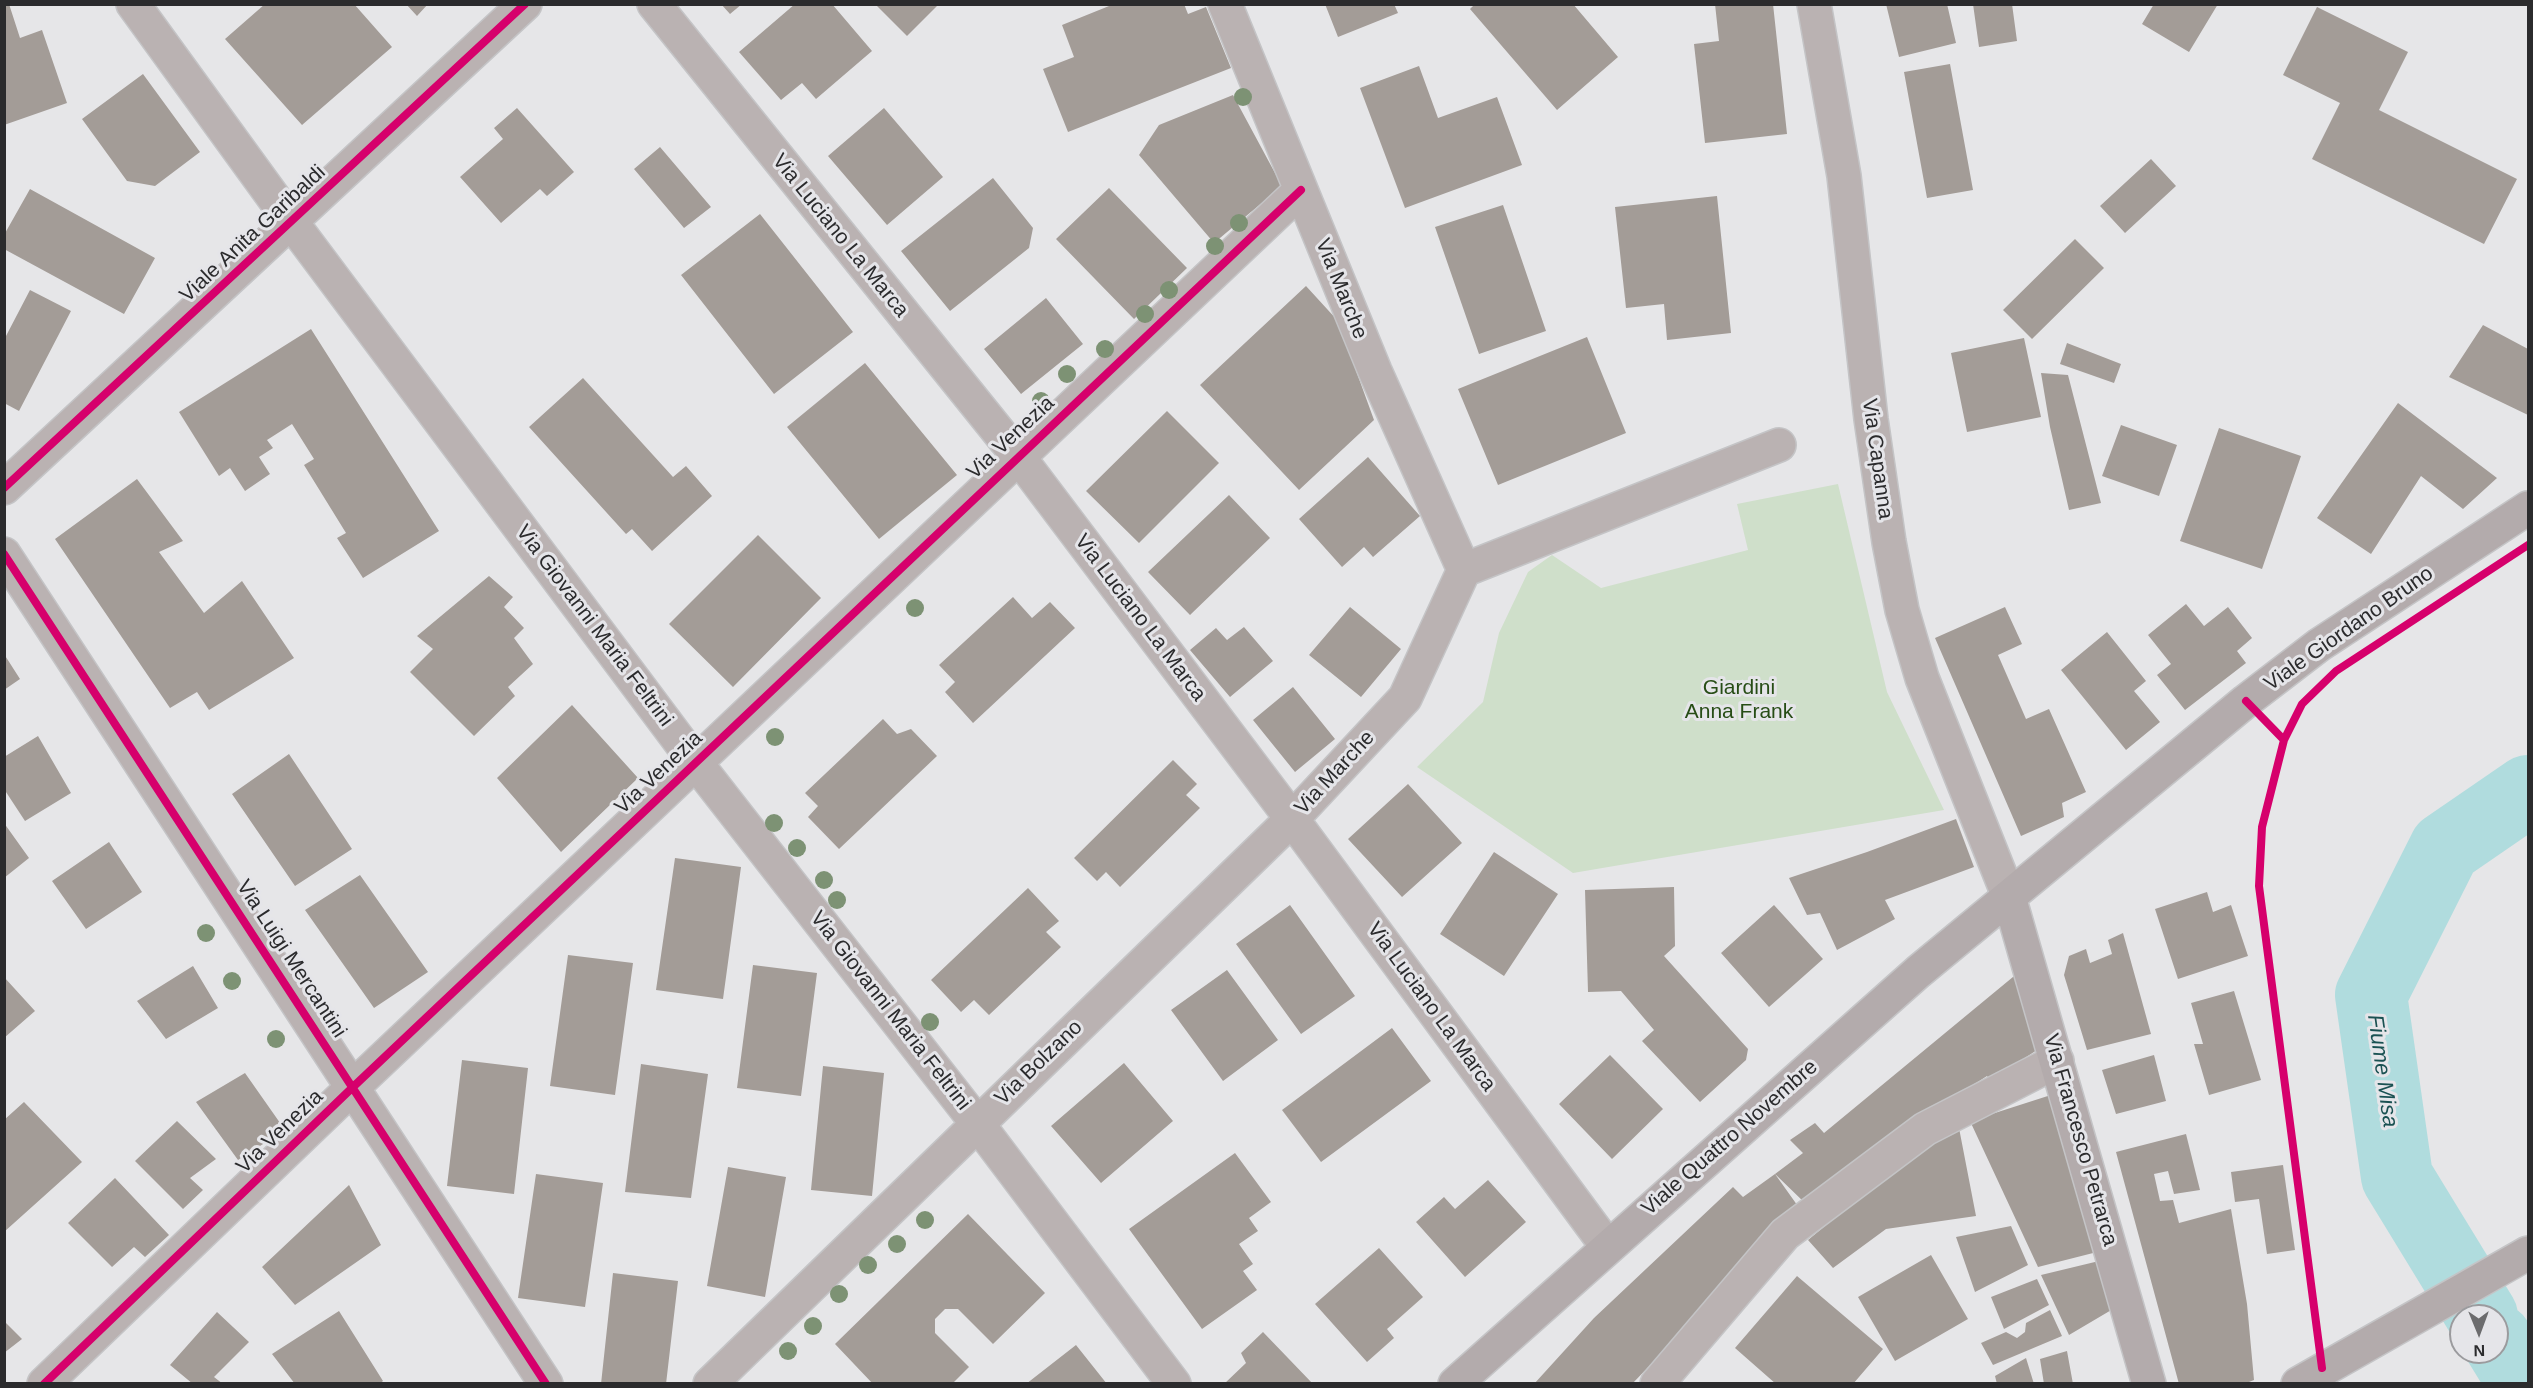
<!DOCTYPE html>
<html>
<head>
<meta charset="utf-8">
<style>
  body { margin:0 }
  #map { position:relative; width:2533px; height:1388px; overflow:hidden; background:#e6e6e8; font-family:Helvetica,sans-serif }
  canvas { display:block }
  .frame { position:absolute; inset:0; border:6px solid #2b2b2d; pointer-events:none }
  .north { position:absolute; left:2449px; top:1304px; width:60px; height:60px; box-sizing:border-box; background:#e5e5e9; border:2px solid #9b9b9e; border-radius:50%; rotate:179deg; font-size:16px; font-weight:700; line-height:24px; text-align:center; color:#2b2b2d }
  .north::after { content:''; display:block; margin:auto; width:21px; height:27px; background:#6c6c6e; clip-path:polygon(50% 0,100% 100%,50% 72%,0 100%) }
</style>
</head>
<body>
<div id="map">
<canvas width="2533" height="1388"></canvas>
<div class="frame"></div>
<div class="north">N</div>
</div>
<script>
const ctx = document.querySelector('canvas').getContext('2d');
ctx.lineJoin = 'round';
function fillPath(path, color) { ctx.fillStyle = color; ctx.fill(path, 'evenodd'); }
const toPath = rows => new Path2D(rows.map(r => 'M' + r).join(''));
function stroke(path, color, width, dash) { ctx.strokeStyle = color; ctx.lineWidth = width; ctx.lineCap = dash ? 'butt' : 'round'; ctx.setLineDash(dash || []); ctx.stroke(path); }
function drawText(font, color, halo, rows, align = 'center') {
  ctx.font = font + ' Helvetica,sans-serif'; ctx.lineWidth = 6; ctx.setLineDash([]); ctx.textBaseline = 'middle'; ctx.strokeStyle = halo; ctx.fillStyle = color; for (const [text, x, y, turn = 0] of rows) {
    ctx.save(); ctx.translate(x, y); ctx.rotate((+turn || 0) * Math.PI / 180); ctx.textAlign = isNaN(turn) ? turn : align; if (halo) ctx.strokeText(text, 0, 0); ctx.fillText(text, 0, 0); ctx.restore();
  }
}
fillPath(toPath([
  [1838,484,1887,692,1944,810,1573,873,1417,767,1483,702,1499,633,1528,572,1552,555,1601,588,1748,550,1737,504]
]), '#cfdfca');
stroke(toPath([
  [2482,1316,2397,1177,2371,995,2445,848,2528,791],
  [2497,1340,2524,1384]
]), '#b0dcde', 72);
fillPath(toPath([
  [4,4,9,4,20,38,42,30,67,103,4,125],
  [265,4,354,4,392,47,302,125,225,39],
  [406,4,428,4,417,16],
  [721,4,742,4,730,14],
  [795,4,832,4,872,51,816,99,802,83,781,100,739,52],
  [875,4,939,4,907,36],
  [1114,4,1184,4,1188,14,1206,7,1231,68,1068,132,1043,69,1074,57,1062,25],
  [1325,4,1394,4,1398,13,1338,37],
  [1475,4,1573,4,1618,57,1557,110,1470,9],
  [1715,4,1773,4,1787,134,1705,143,1694,44,1719,41],
  [1886,4,1947,4,1956,43,1899,57],
  [1973,4,2012,4,2017,41,1979,47],
  [2154,4,2218,4,2189,52,2142,24],
  [2317,7,2408,52,2379,110,2517,179,2484,244,2312,159,2340,103,2283,75],
  [1950,64,1973,190,1927,198,1904,72],
  [1419,66,1438,118,1497,97,1522,165,1405,208,1360,88],
  [143,74,200,152,155,186,127,181,82,119],
  [1233,95,1282,186,1214,243,1139,155,1159,125],
  [517,108,574,172,547,196,540,189,501,223,460,177,503,139,494,128],
  [884,108,943,177,887,225,828,156],
  [660,147,711,207,684,228,634,169],
  [2151,159,2176,186,2125,233,2100,206],
  [993,178,1033,228,1029,248,950,311,901,251],
  [1109,188,1187,268,1134,319,1056,239],
  [30,189,155,258,124,314,4,249,4,235],
  [1717,196,1731,333,1667,340,1664,304,1626,308,1615,207],
  [1503,205,1546,331,1479,354,1435,227],
  [760,214,853,332,774,394,681,275],
  [2075,239,2104,268,2032,339,2003,310],
  [1306,286,1338,321,1374,420,1299,490,1200,385],
  [30,290,71,311,19,411,4,403,4,335,6,336],
  [1046,298,1083,344,1021,394,984,349],
  [2483,325,2528,349,2528,415,2449,377],
  [311,329,439,531,363,578,337,538,346,533,304,465,314,459,292,424,267,440,273,448,259,457,270,474,245,491,230,468,219,476,179,412],
  [1587,337,1626,433,1498,485,1458,389],
  [2024,338,2041,417,1967,432,1951,353],
  [2067,343,2121,364,2114,383,2060,364],
  [865,363,957,475,879,539,787,427],
  [2041,373,2068,375,2101,503,2069,510,2050,427],
  [583,378,673,477,686,466,712,496,652,551,632,529,626,534,529,427],
  [2398,403,2497,478,2463,509,2421,476,2371,554,2317,518],
  [1167,411,1219,463,1139,543,1086,491],
  [2121,425,2177,445,2159,496,2102,476],
  [2219,428,2301,456,2262,569,2180,541],
  [1368,457,1420,516,1373,557,1364,547,1342,567,1299,519],
  [137,479,183,541,159,552,204,613,242,581,294,658,209,710,197,692,170,708,55,539],
  [1229,495,1270,538,1190,615,1148,572],
  [758,535,821,598,733,687,669,624],
  [489,576,513,597,504,607,524,628,514,638,533,664,508,687,515,696,474,736,410,672,433,649,417,636],
  [1013,597,1032,618,1050,602,1075,628,973,723,945,692,955,682,939,665],
  [2186,604,2204,626,2228,607,2252,638,2237,651,2246,663,2185,710,2157,675,2171,664,2148,635],
  [1350,607,1401,649,1361,697,1309,655],
  [2005,607,2022,644,1998,655,2026,719,2049,709,2086,792,2062,803,2064,817,2021,836,1935,638],
  [1244,627,1273,661,1230,697,1190,650,1216,628,1227,640],
  [2107,632,2146,681,2134,691,2160,722,2126,750,2061,670],
  [4,654,20,679,4,690],
  [1293,687,1335,739,1295,772,1253,720],
  [572,705,638,778,561,852,497,778],
  [883,719,897,734,911,729,937,756,839,849,808,817,818,806,805,793],
  [38,736,71,793,25,821,4,789,4,757],
  [289,754,352,849,295,886,232,794],
  [1173,760,1197,784,1186,795,1200,808,1120,887,1106,872,1097,881,1074,858],
  [1408,784,1462,843,1402,897,1348,839],
  [1956,819,1974,867,1885,900,1895,919,1837,950,1820,913,1807,915,1789,878,1867,852],
  [4,823,29,858,4,878],
  [109,842,142,892,86,929,52,881],
  [1494,852,1558,894,1504,976,1440,934],
  [675,858,741,867,723,999,656,990],
  [360,875,428,972,374,1008,305,910],
  [1674,887,1675,946,1664,956,1748,1049,1746,1060,1700,1102,1642,1041,1654,1030,1621,991,1588,992,1585,890],
  [1028,888,1059,921,1046,932,1061,947,989,1015,974,1000,961,1012,931,980],
  [2207,892,2213,912,2231,905,2248,956,2178,979,2155,909],
  [1290,905,1355,996,1301,1034,1236,944],
  [1774,905,1823,959,1769,1007,1721,953],
  [2123,933,2151,1034,2087,1050,2064,975,2069,956,2086,949,2090,963,2112,954,2108,940],
  [568,955,633,963,615,1095,550,1086],
  [753,965,817,973,801,1096,737,1088],
  [193,966,218,1008,166,1039,137,1001],
  [1227,970,1278,1040,1223,1081,1171,1010],
  [2019,972,2040,1048,1990,1081,1987,1076,1931,1112,1806,1204,1775,1174,1800,1209,1632,1384,1534,1384,1594,1318,1733,1187,1743,1197,1775,1174,1803,1153,1790,1140,1815,1123,1824,1133],
  [4,977,35,1011,4,1038],
  [2234,991,2261,1080,2209,1095,2194,1044,2203,1044,2191,1003],
  [1392,1028,1431,1081,1321,1162,1282,1110],
  [1610,1055,1663,1109,1612,1159,1559,1104],
  [2154,1055,2166,1101,2116,1114,2102,1070],
  [462,1060,528,1068,514,1194,447,1186],
  [1124,1063,1173,1121,1101,1183,1051,1126],
  [641,1064,708,1074,691,1198,625,1192],
  [823,1066,884,1073,872,1196,811,1190],
  [245,1073,285,1130,238,1160,196,1102],
  [2054,1094,2101,1251,2038,1267,1970,1121],
  [24,1102,82,1162,4,1232,4,1120],
  [177,1121,216,1159,190,1178,203,1190,183,1209,135,1161],
  [1959,1128,1976,1216,1886,1229,1833,1268,1808,1240,1895,1168],
  [2186,1134,2200,1190,2174,1194,2168,1171,2154,1174,2160,1201,2173,1200,2179,1223,2231,1209,2247,1304,2254,1380,2244,1384,2179,1384,2116,1152],
  [1235,1153,1271,1202,1249,1218,1258,1231,1239,1244,1253,1264,1243,1271,1257,1290,1202,1329,1129,1229],
  [2283,1165,2295,1250,2267,1254,2259,1199,2235,1202,2231,1172],
  [728,1167,786,1177,765,1297,707,1286],
  [536,1174,603,1183,585,1307,518,1298],
  [115,1178,169,1235,145,1257,134,1247,112,1267,68,1223],
  [1488,1180,1526,1222,1465,1277,1416,1222,1444,1197,1455,1209],
  [349,1185,381,1245,295,1305,262,1267],
  [968,1214,1045,1293,993,1344,958,1309,945,1309,935,1319,935,1333,969,1367,952,1384,873,1384,835,1344],
  [2011,1226,2028,1265,1975,1292,1956,1237],
  [1379,1248,1423,1297,1387,1329,1394,1338,1367,1362,1315,1304],
  [1931,1255,1968,1319,1895,1361,1858,1297],
  [2099,1261,2113,1309,2069,1335,2041,1275],
  [613,1273,678,1281,666,1384,601,1384],
  [1797,1276,1883,1349,1853,1384,1776,1384,1735,1348],
  [2037,1279,2049,1305,2004,1329,1991,1297],
  [2050,1310,2062,1336,1993,1365,1981,1343,2006,1332,2017,1338,2025,1332,2026,1323],
  [339,1311,383,1381,379,1384,295,1384,272,1354],
  [217,1312,249,1342,214,1377,223,1384,193,1384,170,1365],
  [4,1321,22,1339,4,1353],
  [1263,1332,1313,1384,1224,1384,1246,1363,1241,1353],
  [1076,1345,1107,1384,1026,1384],
  [2067,1351,2073,1384,2044,1384,2040,1359],
  [2026,1358,2034,1384,1997,1384,1995,1376]
]), '#a39c97');
const minor = toPath([
  [133,4,292,223,696,763,977,1123,1174,1384],
  [654,4,1018,456,1292,819,1607,1246],
  [1814,4,1844,176,1871,419,1889,542,1902,610,1922,678,2009,897],
  [4,488,525,4],
  [4,554,546,1384],
  [1464,570,1779,445],
  [44,1384,353,1087,1301,190],
  [710,1384,1292,819,1405,698,1464,570,1375,371,1225,4],
  [1657,1384,1785,1234,1925,1129,2057,1061]
]);
const major = toPath([
  [2009,897,2149,1384],
  [1455,1384,1918,972,2246,701,2319,645,2528,508],
  [2298,1384,2528,1253]
]);
stroke(minor, '#c4c4c6', 36);
stroke(major, '#c4c4c6', 36);
stroke(minor, '#bab2b2', 33);
stroke(major, '#b3abac', 33);
stroke(toPath([
  [4,488,525,4],
  [4,554,546,1384],
  [2246,701,2284,740,2262,827,2259,886,2322,1368],
  [2284,740,2302,704,2336,671,2528,545],
  [44,1384,353,1087,1301,190]
]), '#d6006c', 8);
ctx.fillStyle = '#7d9274';
for (const [x, y] of [
  [1243,97],
  [1239,223],
  [1215,246],
  [1169,290],
  [1145,314],
  [1105,349],
  [1067,374],
  [1041,401],
  [915,608],
  [775,737],
  [774,823],
  [797,848],
  [824,880],
  [837,900],
  [206,933],
  [232,981],
  [930,1022],
  [276,1039],
  [925,1220],
  [897,1244],
  [868,1265],
  [839,1294],
  [813,1326],
  [788,1351]
]) { ctx.beginPath(); ctx.arc(x, y, 9, 0, 2 * Math.PI); ctx.fill(); }
drawText('21px', '#2b2b2d', '#e5e5e9', [
  ["Viale Anita Garibaldi",253,234,-43],
  ["Via Luciano La Marca",840,236,51],
  ["Via Marche",1341,289,68],
  ["Via Venezia",1011,438,-43],
  ["Via Capanna",1877,459,82],
  ["Via Luciano La Marca",1140,618,53],
  ["Via Giovanni Maria Feltrini",594,626,53],
  ["Viale Giordano Bruno",2349,629,-35],
  ["Via Venezia",659,773,-43],
  ["Via Marche",1335,773,-47],
  ["Via Luigi Mercantini",291,959,57],
  ["Via Luciano La Marca",1431,1007,54],
  ["Via Giovanni Maria Feltrini",890,1011,52],
  ["Via Bolzano",1039,1063,-44],
  ["Via Venezia",280,1132,-44],
  ["Viale Quattro Novembre",1730,1138,-41],
  ["Via Francesco Petrarca",2080,1140,74]
]);
drawText('21px', '#274d16', '#e5e5e9', [
  ["Giardini",1739,688],
  ["Anna Frank",1739,712]
]);
drawText('italic 22px', '#1a5152', '#e5e5e9', [
  ["Fiume Misa",2382,1071,82]
]);
</script>
</body>
</html>
